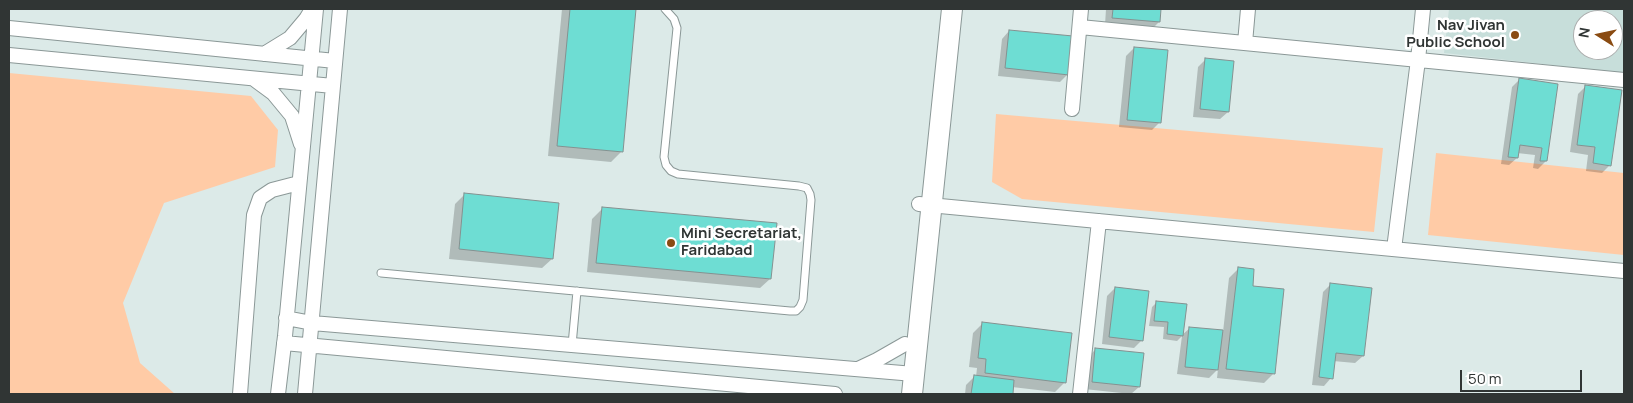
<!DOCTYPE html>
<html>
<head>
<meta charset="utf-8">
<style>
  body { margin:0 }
  #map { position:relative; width:1633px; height:403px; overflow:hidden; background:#dceae8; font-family:Manrope,sans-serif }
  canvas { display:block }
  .frame { position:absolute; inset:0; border:10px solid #303534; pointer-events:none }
  .north { position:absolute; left:1573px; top:10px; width:50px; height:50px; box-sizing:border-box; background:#fff; border:1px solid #acaeae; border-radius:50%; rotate:280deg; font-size:14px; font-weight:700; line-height:20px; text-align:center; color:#303534 }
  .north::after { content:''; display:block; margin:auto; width:18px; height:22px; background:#8a4b12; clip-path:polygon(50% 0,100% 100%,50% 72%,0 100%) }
  .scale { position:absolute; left:1460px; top:370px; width:122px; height:22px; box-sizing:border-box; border:2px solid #303534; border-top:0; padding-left:6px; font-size:15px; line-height:18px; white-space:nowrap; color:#303534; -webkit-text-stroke:4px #fff; paint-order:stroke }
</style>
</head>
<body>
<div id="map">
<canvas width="1633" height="403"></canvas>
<div class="frame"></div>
<div class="north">N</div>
<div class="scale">50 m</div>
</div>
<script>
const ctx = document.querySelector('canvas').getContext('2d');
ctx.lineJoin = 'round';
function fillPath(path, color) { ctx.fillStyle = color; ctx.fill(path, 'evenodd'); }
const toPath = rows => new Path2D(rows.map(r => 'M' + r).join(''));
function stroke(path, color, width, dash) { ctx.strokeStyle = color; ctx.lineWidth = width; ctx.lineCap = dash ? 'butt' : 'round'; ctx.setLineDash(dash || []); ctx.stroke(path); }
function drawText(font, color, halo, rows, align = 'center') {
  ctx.font = font + ' Manrope,sans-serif'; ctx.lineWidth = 5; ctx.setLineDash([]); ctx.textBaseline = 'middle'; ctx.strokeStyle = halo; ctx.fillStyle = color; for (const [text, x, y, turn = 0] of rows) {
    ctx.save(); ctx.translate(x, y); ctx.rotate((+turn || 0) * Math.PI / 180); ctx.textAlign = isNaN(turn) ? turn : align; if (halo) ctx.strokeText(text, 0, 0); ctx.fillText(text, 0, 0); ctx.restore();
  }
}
fillPath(toPath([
  [1449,9,1624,9,1624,73,1444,53],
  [1583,20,1613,20,1613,50,1583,50]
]), '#c7deda');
fillPath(toPath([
  [9,73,251,96,278,130,275,167,164,203,123,303,140,363,175,394,9,394],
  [996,114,1383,148,1374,232,1022,199,992,182],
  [1436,153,1624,173,1624,255,1428,235]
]), '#ffcba6');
fillPath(toPath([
  [562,9,635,9,621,152,611,162,548,156],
  [1106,9,1160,9,1159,22,1151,30,1105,25],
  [1009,31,1068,74,1060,82,998,76,1002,39],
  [1134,48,1160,122,1152,130,1119,127,1126,56],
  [1206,59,1228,112,1220,119,1193,117,1198,67],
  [1520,79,1557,85,1546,161,1538,169,1533,168,1535,155,1517,153,1517,158,1509,165,1501,164,1512,87],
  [1586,86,1610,165,1602,173,1586,171,1588,155,1570,152,1578,94],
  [465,194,552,259,542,268,449,259,455,204],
  [602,209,770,279,760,288,587,272,592,219],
  [1239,268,1251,287,1273,374,1264,383,1217,378,1218,369,1209,378,1177,374,1182,336,1177,341,1163,339,1164,327,1149,326,1152,307,1157,302,1182,335,1190,328,1223,332,1229,278],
  [1331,284,1363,356,1355,363,1333,361,1331,378,1324,386,1312,385,1323,292],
  [1115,288,1142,340,1134,348,1102,344,1107,296],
  [983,323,1065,382,1055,392,1012,387,1011,394,965,394,966,385,974,377,976,377,977,368,969,367,973,333],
  [1096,349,1139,387,1131,394,1084,389,1088,357]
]), '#0003');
const building = toPath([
  [570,9,636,9,623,152,557,146,570,9],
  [1113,9,1161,9,1160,22,1112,18,1113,9],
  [1009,30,1073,36,1069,75,1005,68,1009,30],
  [1134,47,1168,50,1161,123,1127,120,1134,47],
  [1205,58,1234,61,1229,112,1200,109,1205,58],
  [1519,78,1558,84,1547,161,1540,161,1542,148,1520,145,1518,158,1508,157,1519,78],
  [1585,85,1622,90,1611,166,1593,163,1595,147,1577,145,1585,85],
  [464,193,559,203,553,259,459,249,464,193],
  [602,207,777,223,771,279,596,263,602,207],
  [1238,267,1254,269,1253,286,1284,289,1275,374,1226,369,1238,267],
  [1330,283,1372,288,1364,356,1336,353,1333,379,1319,377,1330,283],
  [1115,287,1149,291,1143,341,1109,337,1115,287],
  [1156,301,1187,304,1183,336,1167,334,1168,322,1154,321,1156,301],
  [982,322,1072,333,1066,383,985,373,986,359,978,358,982,322],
  [1189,327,1223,330,1218,370,1185,367,1189,327],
  [1095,348,1144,353,1140,387,1092,382,1095,348],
  [974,375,1014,380,1013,394,971,394,974,375]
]);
fillPath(building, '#6eddd3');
stroke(building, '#849190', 1);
const lane = toPath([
  [381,273,790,311,796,311,800,307,803,300,811,200,810,194,807,188,799,186,678,174,671,171,666,165,664,157,677,28,674,19,665,9],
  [572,345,577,291]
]);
const street = toPath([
  [1080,27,1624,80],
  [9,28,335,61],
  [1245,43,1248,9],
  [264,54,290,38,306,19,312,9],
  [9,55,333,86],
  [254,79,273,93,292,116,301,144],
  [1072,109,1081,9],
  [919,204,1624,271],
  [1394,249,1418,60,1423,9],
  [286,318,312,323,914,374],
  [284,343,835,394],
  [858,369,877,360,905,344],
  [240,394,254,215,260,198,272,190,299,183],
  [278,394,285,336,316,9],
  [305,394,340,9],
  [1080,394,1099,221]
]);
const secondary = toPath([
  [912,394,952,9]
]);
stroke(lane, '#8b9897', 9);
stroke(street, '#8b9897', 16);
stroke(secondary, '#8b9897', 22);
stroke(lane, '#fff', 7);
stroke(street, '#fff', 14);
stroke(secondary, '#fff', 20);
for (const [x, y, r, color] of [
  [1515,35,5,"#8a4b12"],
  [671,243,5,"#8a4b12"]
]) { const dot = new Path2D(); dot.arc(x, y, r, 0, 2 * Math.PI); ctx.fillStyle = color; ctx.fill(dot); stroke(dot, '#fff', 2); }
drawText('bold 15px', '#303534', '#fff', [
  ["Nav Jivan",1505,26],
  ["Public School",1505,43],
  ["Mini Secretariat,",681,234,"left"],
  ["Faridabad",681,251,"left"]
], 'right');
</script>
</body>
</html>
